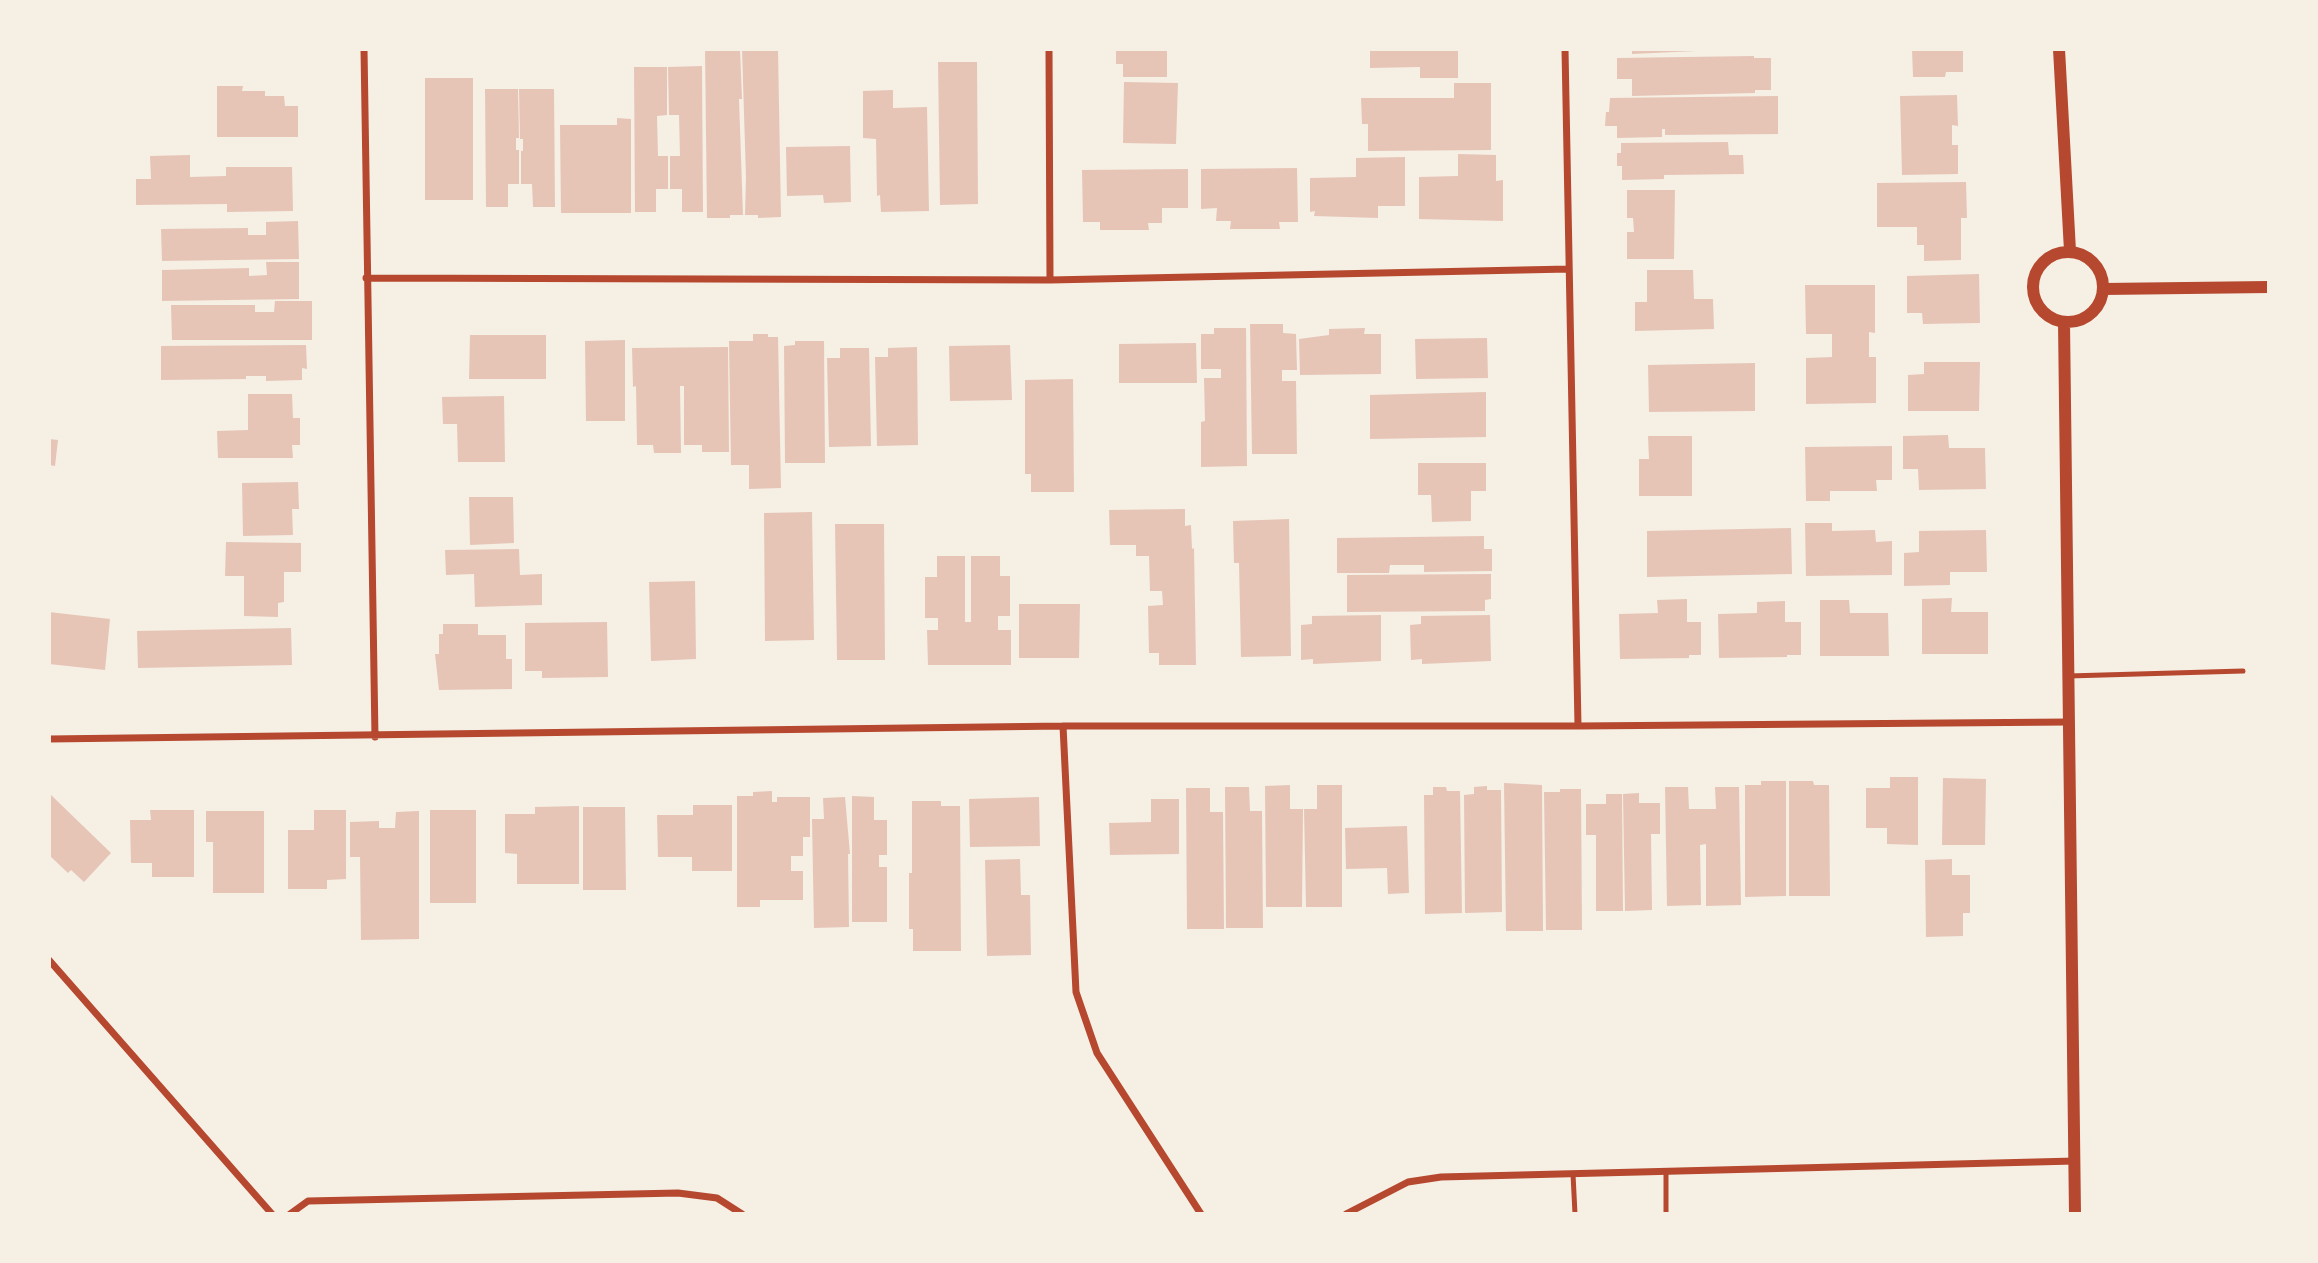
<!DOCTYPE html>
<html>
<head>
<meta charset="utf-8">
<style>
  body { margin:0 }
  #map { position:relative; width:2318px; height:1263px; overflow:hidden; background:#f6efe4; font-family:Overpass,sans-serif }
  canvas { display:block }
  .frame { position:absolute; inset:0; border:51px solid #f6efe4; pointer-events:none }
</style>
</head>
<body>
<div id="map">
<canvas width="2318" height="1263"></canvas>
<div class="frame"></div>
</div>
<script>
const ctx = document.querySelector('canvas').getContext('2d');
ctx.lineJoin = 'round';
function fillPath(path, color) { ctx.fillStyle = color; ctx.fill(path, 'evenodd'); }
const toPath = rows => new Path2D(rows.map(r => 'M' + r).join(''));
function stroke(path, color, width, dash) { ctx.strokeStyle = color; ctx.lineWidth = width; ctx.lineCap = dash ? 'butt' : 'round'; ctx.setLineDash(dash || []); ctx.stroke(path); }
fillPath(toPath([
  [705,49,740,49,742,99,739,99,743,215,730,215,730,218,707,218],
  [742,49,778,49,781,217,758,218,758,215,745,215,746,178],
  [1116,49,1167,49,1167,77,1123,77,1123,64,1116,64],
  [1370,49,1458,49,1458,78,1420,78,1420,67,1370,68],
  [1632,49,1696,49,1696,51,1632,54],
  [1912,49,1963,49,1963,72,1946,72,1945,77,1913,77],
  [1754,56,1754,58,1771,58,1771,90,1755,90,1755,93,1632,96,1632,79,1617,79,1617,58],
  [938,62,977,62,978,204,940,205],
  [702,66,703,212,682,212,682,189,670,189,670,156,680,156,679,115,669,115,668,67],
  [634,67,667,67,667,115,657,116,658,156,668,156,668,189,656,189,656,212,635,212],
  [425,78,473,78,473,200,425,200],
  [1124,82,1178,83,1176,144,1123,143],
  [1454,83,1491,83,1491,150,1368,151,1368,124,1362,124,1361,98,1454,98],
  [217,86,243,86,242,91,265,91,265,96,284,96,285,106,298,106,298,137,217,137],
  [485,89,518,89,519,138,516,138,516,150,519,150,519,184,508,184,508,207,486,207],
  [519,89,554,89,555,207,533,207,532,184,521,184,521,151,523,151,523,139,520,139],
  [893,90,893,108,927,107,929,211,881,212,880,195,877,196,876,139,863,138,863,91],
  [1957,95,1958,126,1952,125,1952,145,1958,145,1958,174,1902,175,1900,96],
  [1778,96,1778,134,1665,135,1665,129,1662,129,1662,137,1617,138,1617,126,1605,126,1606,112,1609,112,1610,98],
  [617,118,631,119,631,213,561,213,560,125,617,125],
  [1728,142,1729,155,1743,155,1744,174,1664,175,1664,179,1622,180,1622,166,1617,166,1617,153,1621,153,1621,143],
  [850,146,851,202,824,203,823,195,787,196,786,147],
  [1458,154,1496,155,1496,181,1503,180,1503,221,1419,219,1419,177,1458,176],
  [190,155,190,177,226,176,226,167,292,167,293,211,227,212,227,204,136,205,136,179,151,179,150,156],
  [1405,157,1405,206,1378,206,1378,218,1314,216,1315,211,1310,212,1310,178,1356,177,1356,158],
  [1297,168,1298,222,1279,222,1280,229,1230,229,1231,221,1216,221,1217,208,1201,209,1201,169],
  [1188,169,1188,208,1162,208,1162,223,1148,223,1149,230,1100,230,1100,222,1083,222,1082,170],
  [1966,182,1967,218,1961,218,1961,260,1924,261,1924,245,1917,245,1917,227,1877,227,1877,183],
  [1627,190,1675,190,1674,259,1627,259,1627,232,1634,232,1633,218,1627,218],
  [298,221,299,259,162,261,161,229,248,228,248,235,266,235,266,222],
  [266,262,299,262,299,299,162,301,162,270,249,268,249,276,267,275],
  [1647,270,1693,270,1694,299,1713,299,1714,329,1635,331,1635,302,1647,302],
  [1979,274,1980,323,1923,324,1922,313,1907,313,1907,276],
  [1805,285,1875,285,1875,333,1869,332,1869,357,1876,357,1876,403,1806,404,1806,358,1832,357,1832,334,1806,334],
  [275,301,312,301,312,340,172,340,171,305,255,305,255,312,274,312],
  [1250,324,1283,324,1283,333,1296,334,1297,370,1282,370,1282,381,1296,381,1297,454,1252,454],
  [1214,328,1246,328,1247,466,1201,467,1201,422,1205,421,1204,378,1221,378,1221,369,1201,369,1201,334,1214,334],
  [1365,328,1364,334,1381,334,1381,374,1300,375,1299,339,1329,335,1329,329],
  [753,334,768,334,768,337,778,337,781,488,749,489,749,465,731,465,729,341,753,341],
  [470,335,546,335,546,379,469,379],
  [1487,338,1488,378,1416,379,1415,339],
  [625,340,625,421,586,421,585,341],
  [795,341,824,341,825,463,785,463,784,346,795,345],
  [1196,343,1197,383,1119,383,1119,344],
  [306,345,307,369,302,368,302,380,266,381,266,376,246,376,246,379,161,380,161,346],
  [1010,345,1012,400,950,401,949,346],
  [728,347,729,452,702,452,702,445,684,445,684,386,680,386,681,453,654,453,653,445,637,445,636,386,633,387,632,348],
  [917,347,918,445,877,446,875,357,888,357,888,348],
  [840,348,869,348,871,446,829,447,827,358,840,358],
  [1924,362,1980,362,1979,411,1908,411,1908,375,1924,374],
  [1755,363,1755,411,1649,412,1648,365],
  [1073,379,1074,492,1031,492,1031,474,1025,474,1025,380],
  [1486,392,1486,437,1370,439,1370,395],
  [248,394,292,394,293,418,300,418,300,445,292,445,293,458,218,458,217,431,248,430],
  [504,396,505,462,458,462,457,424,443,424,442,397],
  [1948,435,1949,448,1985,448,1986,489,1919,490,1918,469,1903,469,1903,436],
  [1648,436,1692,436,1692,496,1639,496,1639,459,1649,459],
  [49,439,58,440,55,466,49,465],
  [1892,446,1892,480,1876,480,1877,491,1830,491,1830,501,1806,501,1805,447],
  [1418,463,1486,463,1486,491,1471,491,1471,521,1432,522,1431,495,1418,495],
  [298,482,299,509,292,509,293,535,243,536,242,483],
  [469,497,513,497,514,543,470,545],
  [1185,509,1185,526,1191,525,1192,549,1194,548,1196,665,1159,665,1159,653,1149,653,1148,606,1163,605,1162,591,1150,591,1149,556,1136,556,1136,545,1110,545,1109,510],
  [812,512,814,640,765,641,764,513],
  [1289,519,1291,656,1241,657,1239,563,1234,563,1233,521],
  [1805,523,1832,523,1832,531,1875,530,1876,542,1892,541,1892,575,1806,576],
  [835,524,884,524,885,660,837,660],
  [1791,528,1792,574,1647,577,1647,531],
  [1986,530,1987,572,1950,572,1950,585,1904,586,1904,553,1919,552,1919,531],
  [1484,536,1484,549,1492,549,1492,571,1424,572,1424,565,1390,565,1389,573,1337,573,1337,538],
  [226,542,301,543,301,572,284,572,284,602,278,603,278,617,244,616,244,576,225,576],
  [519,549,520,575,542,574,542,605,475,607,474,574,446,575,445,550],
  [937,556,965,556,965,622,971,622,971,556,1000,556,1000,576,1010,576,1010,616,998,616,998,630,1011,630,1011,665,928,665,927,630,938,630,938,618,925,618,925,577,937,577],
  [1491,574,1491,599,1485,600,1485,611,1347,612,1347,575],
  [695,581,696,659,651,661,649,582],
  [1952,598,1951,612,1988,612,1988,654,1922,654,1922,599],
  [1687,599,1687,622,1701,622,1701,655,1689,655,1689,658,1620,659,1619,614,1658,613,1657,600],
  [1820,600,1849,600,1850,613,1888,613,1889,656,1820,656],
  [1785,601,1785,622,1801,622,1801,655,1787,655,1787,657,1719,658,1718,614,1757,613,1757,602],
  [1019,604,1080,604,1079,658,1019,658],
  [49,612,110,619,105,670,49,664],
  [1381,615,1381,661,1313,664,1313,659,1301,660,1301,625,1312,624,1312,616],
  [1490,615,1491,661,1422,664,1422,659,1411,660,1410,625,1421,624,1421,616],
  [607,622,608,677,542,678,542,671,525,671,525,623],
  [443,624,478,624,478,635,506,635,506,659,512,659,512,689,439,690,435,654,439,654,439,634,443,634],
  [291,628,292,665,138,668,137,631],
  [1890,777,1918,777,1918,845,1887,844,1887,828,1866,828,1866,788,1890,788],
  [1943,778,1986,779,1985,845,1942,845],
  [1761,781,1786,781,1786,896,1745,897,1745,785,1761,785],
  [1789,781,1813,781,1814,785,1829,785,1830,896,1789,896],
  [1504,783,1542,785,1543,931,1506,931],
  [1290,785,1290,809,1303,809,1302,907,1266,907,1265,786],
  [1317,785,1342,785,1342,907,1306,907,1304,809,1317,809],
  [1487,786,1487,790,1501,790,1502,912,1465,913,1464,795,1474,794,1474,787],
  [1225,787,1249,787,1250,811,1262,811,1263,928,1226,928],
  [1433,787,1446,787,1447,791,1460,791,1462,913,1425,914,1424,795,1433,795],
  [1665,787,1688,787,1689,809,1716,809,1715,787,1739,787,1741,905,1706,906,1706,844,1700,845,1701,905,1667,906],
  [1186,788,1210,788,1210,812,1223,812,1224,929,1187,929],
  [1560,789,1581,789,1582,930,1546,930,1544,792,1560,792],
  [772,791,772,802,777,802,777,797,810,797,810,837,803,837,803,856,791,856,791,871,803,871,803,900,760,900,760,907,737,907,737,796,753,796,753,792],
  [1639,793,1639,803,1660,803,1660,834,1651,834,1652,910,1625,911,1623,794],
  [1606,794,1622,794,1623,911,1596,911,1596,835,1586,835,1586,804,1606,804],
  [51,795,111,853,84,882,71,870,68,873,49,855],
  [852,796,874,797,874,820,887,820,887,855,879,855,879,867,887,867,887,922,852,922],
  [845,797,850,854,848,854,849,927,814,928,812,819,824,819,823,798],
  [1039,797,1040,846,970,847,969,799],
  [1151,799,1179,799,1179,854,1110,855,1109,823,1151,822],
  [912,801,941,801,941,806,960,806,961,951,913,951,913,929,909,929,909,873,912,873],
  [693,805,732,805,732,871,692,871,692,857,658,857,657,815,693,815],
  [579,806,579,884,517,884,517,854,505,853,505,814,535,814,535,807],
  [583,807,625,807,626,890,583,890],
  [150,810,194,810,194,877,152,877,152,863,131,863,130,820,151,820],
  [314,810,346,810,346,879,327,880,327,889,288,889,288,830,314,830],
  [430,810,476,810,476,903,430,903],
  [206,811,264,811,264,893,213,893,213,842,206,842],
  [419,811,419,939,361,940,360,857,350,857,350,822,379,821,379,828,395,828,396,812],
  [1407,826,1409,893,1388,894,1387,868,1346,869,1345,828],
  [1020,859,1021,895,1030,895,1031,955,987,956,985,860],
  [1952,859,1952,875,1970,875,1970,913,1963,913,1963,936,1926,937,1925,860]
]), '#e6c5b7');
stroke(toPath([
  [2068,676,2243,671],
  [1666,1171,1666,1214],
  [1573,1174,1575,1214]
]), '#b5482f', 5);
stroke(toPath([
  [364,49,375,737],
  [1049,49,1050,280],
  [1565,49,1578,726],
  [366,278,1050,280,1569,269],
  [1063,726,1076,992,1097,1053,1201,1214],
  [49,739,1063,726,1578,726,2068,722],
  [49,960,272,1214],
  [290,1214,308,1201,678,1193,717,1198,742,1214],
  [1346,1214,1408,1182,1441,1177,2075,1161]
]), '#b5482f', 7);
stroke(toPath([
  [2059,49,2070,251],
  '2033 287a35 35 0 1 1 70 0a35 35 0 1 1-70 0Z',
  [2103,289,2269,287],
  [2064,322,2075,1214]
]), '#b5482f', 12);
</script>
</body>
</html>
